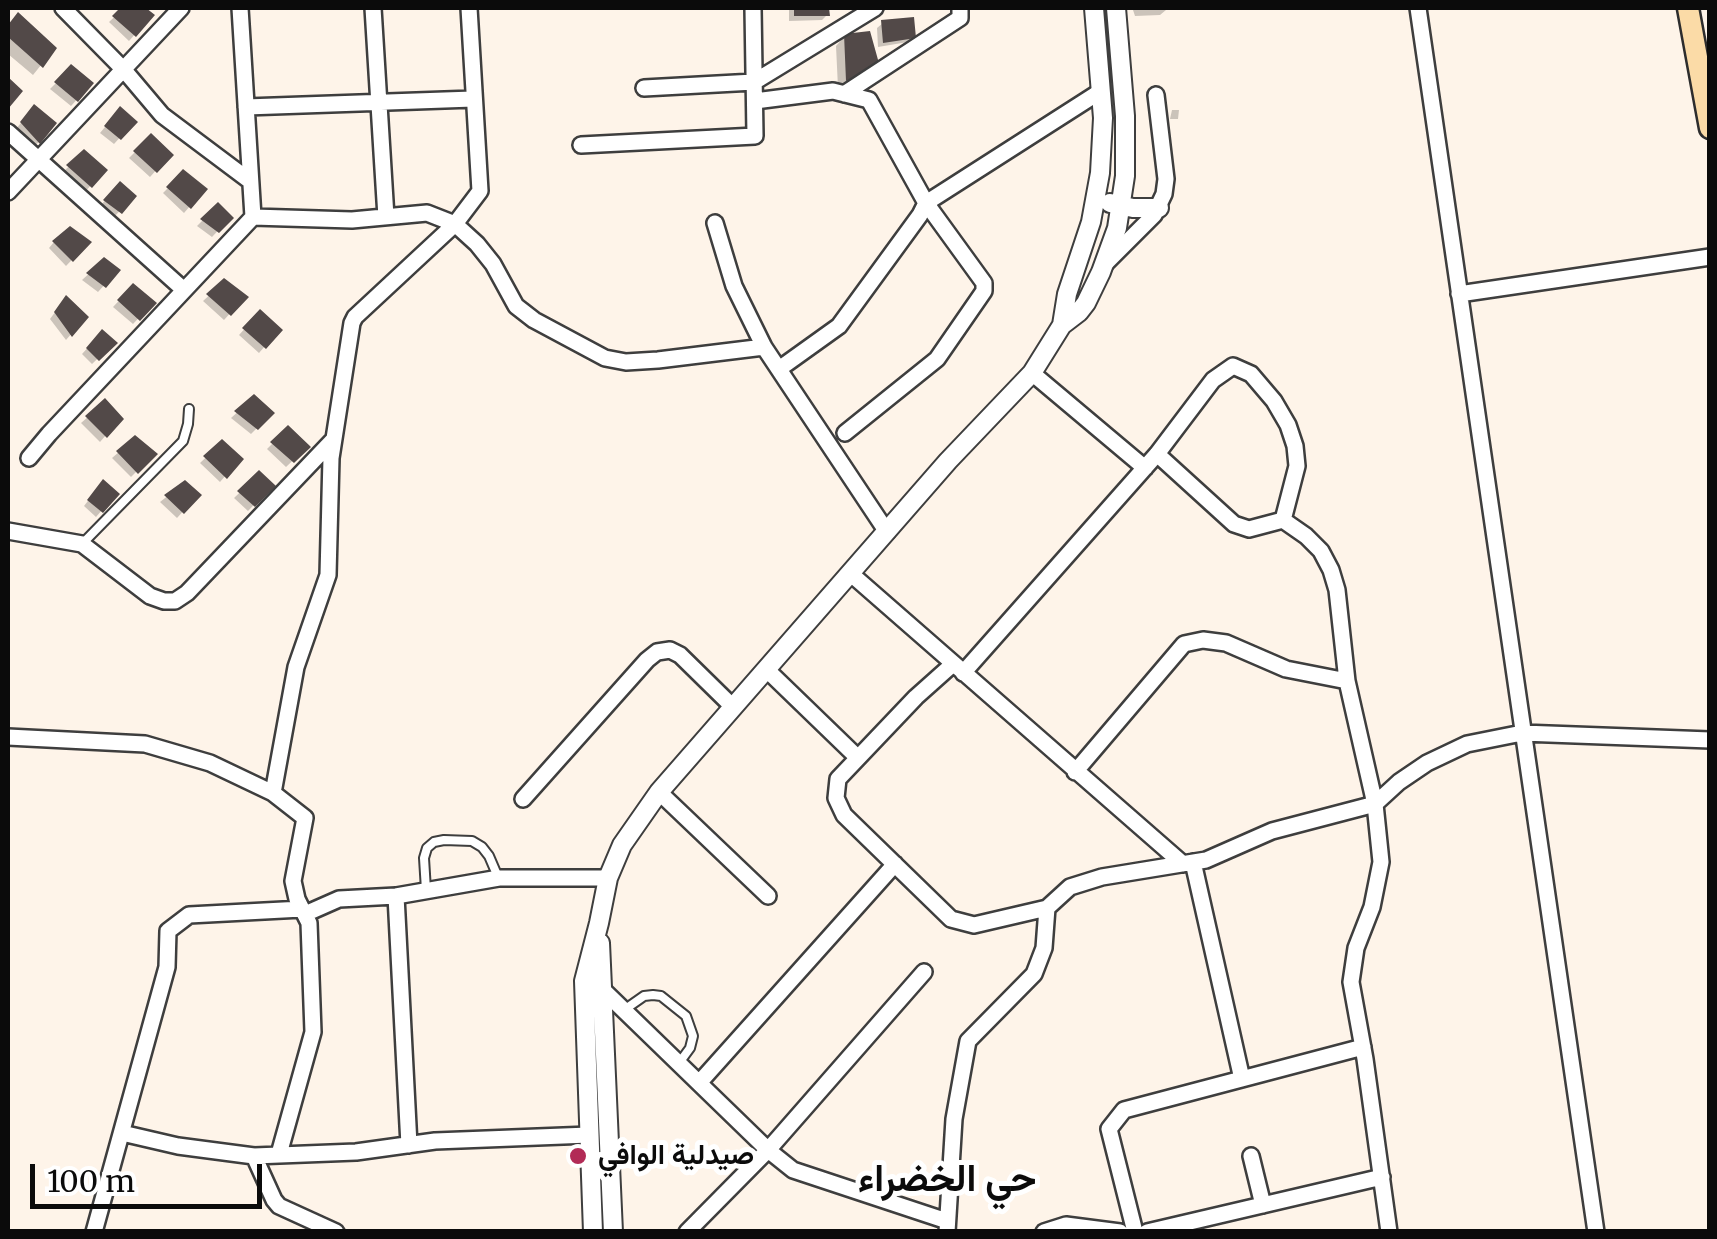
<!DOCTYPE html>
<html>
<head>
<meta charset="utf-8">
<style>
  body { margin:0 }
  #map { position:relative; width:1717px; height:1239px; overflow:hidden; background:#fef4e9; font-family:Merriweather,serif }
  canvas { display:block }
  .frame { position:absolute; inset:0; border:10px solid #0b0b0b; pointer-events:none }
  .scale { position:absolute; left:30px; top:1164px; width:232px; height:45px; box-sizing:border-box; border:5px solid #0b0b0b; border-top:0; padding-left:12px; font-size:30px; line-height:35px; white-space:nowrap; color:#0b0b0b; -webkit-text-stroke:8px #fff; paint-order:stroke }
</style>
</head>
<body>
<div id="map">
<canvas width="1717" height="1239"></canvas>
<div class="frame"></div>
<div class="scale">100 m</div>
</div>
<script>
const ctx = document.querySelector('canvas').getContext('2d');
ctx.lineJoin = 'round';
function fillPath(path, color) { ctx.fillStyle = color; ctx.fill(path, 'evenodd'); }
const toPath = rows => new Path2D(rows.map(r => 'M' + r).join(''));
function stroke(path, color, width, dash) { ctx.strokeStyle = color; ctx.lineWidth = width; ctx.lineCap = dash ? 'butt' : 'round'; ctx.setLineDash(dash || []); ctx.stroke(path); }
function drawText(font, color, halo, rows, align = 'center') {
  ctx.font = font + ' Merriweather,Vazirmatn,serif'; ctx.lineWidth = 10; ctx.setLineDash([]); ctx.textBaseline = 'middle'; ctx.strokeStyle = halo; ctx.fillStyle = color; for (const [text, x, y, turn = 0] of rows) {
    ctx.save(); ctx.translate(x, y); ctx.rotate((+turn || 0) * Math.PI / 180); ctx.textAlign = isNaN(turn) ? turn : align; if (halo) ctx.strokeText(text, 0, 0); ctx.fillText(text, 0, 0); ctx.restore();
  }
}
fillPath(toPath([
  [124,8,142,8,152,15,129,41,109,22],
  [789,8,826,8,827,15,822,20,789,21],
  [1136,8,1166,8,1166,10,1160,15,1135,16,1133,10],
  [18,15,54,49,33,75,8,54,8,27],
  [883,23,914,37,908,42,878,47,877,28],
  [845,36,868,75,838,88,836,46],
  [72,67,91,84,71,106,50,89],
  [1172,110,1179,110,1178,119,1170,119],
  [29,113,39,142,33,147,16,129],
  [115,115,134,122,114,144,100,133],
  [151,136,170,155,150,177,129,158],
  [84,152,104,170,85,192,63,172],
  [183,173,204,190,184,213,163,193],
  [120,184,134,196,114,217,100,206],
  [218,205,230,218,212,237,197,226],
  [54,242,88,243,66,266,49,248],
  [104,260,117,271,98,292,82,280],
  [225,281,245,297,224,320,203,301],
  [133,286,153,303,133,324,113,307],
  [61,304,86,317,66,340,50,319],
  [260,312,279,330,259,353,239,335],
  [102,332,114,343,92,364,82,354],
  [254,397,272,413,251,434,231,418],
  [105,402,120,419,100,442,81,423],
  [288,428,307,447,286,467,267,449],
  [135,438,154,454,131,477,112,458],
  [222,442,240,459,220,482,200,463],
  [259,474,272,486,248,511,234,498],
  [184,483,198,495,177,518,160,502],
  [98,488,116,494,96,517,84,506]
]), '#0003');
fillPath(toPath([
  [120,8,146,8,155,15,136,37,112,16],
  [794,8,829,8,830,16,794,16],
  [18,12,57,48,43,68,8,37,8,25],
  [914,17,916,38,883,43,881,20],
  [870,31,880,67,846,81,844,34],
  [71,64,94,83,78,102,54,82],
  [8,77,23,91,8,109],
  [34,104,57,123,40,144,20,122],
  [120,106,138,122,121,140,104,126],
  [151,133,174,155,157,173,133,151],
  [84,149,108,170,92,188,66,165],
  [183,169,208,189,191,209,166,187],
  [120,181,137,196,122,214,103,200],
  [218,202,234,218,219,233,200,219],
  [70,226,92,242,73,262,52,241],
  [104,257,121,270,106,288,86,273],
  [224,278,249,297,231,316,206,294],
  [133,283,157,303,140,321,117,300],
  [66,295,89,317,72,337,54,312],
  [260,309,283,330,266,349,242,328],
  [102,329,118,343,99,361,86,348],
  [254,394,275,413,258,430,234,411],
  [105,398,124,419,107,438,85,416],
  [288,425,311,447,294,463,270,442],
  [135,435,158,454,138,474,116,451],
  [222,439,244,459,227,479,203,456],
  [259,470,276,486,255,507,237,491],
  [103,479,120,494,103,513,87,500],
  [185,480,202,495,184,514,164,495]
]), '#524948');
const service = toPath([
  [82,544,183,441,188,424,189,409],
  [426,890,424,858,427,848,434,842,444,840,472,841,482,847,489,856,498,877],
  [624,1010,644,996,653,995,661,996,686,1016,693,1036,690,1048,679,1063]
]);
const minor = toPath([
  [63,8,124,70,162,115,250,181],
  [240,8,253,217,352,220,427,213,455,224,477,244,493,264,516,306,534,320,605,358,626,362,658,360,764,347],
  [373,8,386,217],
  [1418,8,1596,1232],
  [644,88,754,82,875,8],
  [844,94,960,18,960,8],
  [755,101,833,91,869,100,926,203,920,215,839,326,779,369],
  [246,107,473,99],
  [8,132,184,290],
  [581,145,755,136,753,8],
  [8,192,181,8],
  [715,223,734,286,764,347,887,532],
  [1105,264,1154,215,1164,194,1166,179,1156,95],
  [1459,294,1710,257],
  [1032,373,1145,468],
  [845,433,937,359,984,291,984,283,926,203,1101,91],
  [1157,454,1234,524,1249,529,1283,520,1306,536,1321,551,1331,570,1337,590,1347,681,1375,804,1399,782,1427,763,1467,744,1522,733,1710,740],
  [29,458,49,434,253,217],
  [8,531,82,544,150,596,164,601,175,601,187,593,334,439],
  [850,573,1183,864],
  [953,664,916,697,838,779,836,798,844,815,951,919,974,925,1047,908],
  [766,669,858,758],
  [963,673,1157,454,1213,380,1233,366,1251,374,1274,401,1288,425,1295,446,1297,466,1283,520],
  [8,737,145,744,210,763,273,793,305,818,293,881,297,899,309,923,313,1032,279,1154],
  [1075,772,1184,644,1203,640,1226,643,1286,669,1347,681],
  [659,792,768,896],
  [273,793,296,667,328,575,331,458,352,323,355,317,455,224,480,191,469,8],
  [523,799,647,660,657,652,670,650,680,655,733,707],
  [1193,862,1242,1079],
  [396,896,409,1145],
  [305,914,339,899,396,896,499,878,608,878],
  [602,989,768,1150,793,1170,947,1221],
  [699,1083,895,864],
  [122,1133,178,1146,254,1156,274,1200,279,1206,336,1232],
  [254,1156,356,1152,435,1141,589,1135],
  [1251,1156,1263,1205],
  [94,1232,167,967,168,931,189,915,302,909],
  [687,1232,768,1150,924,972],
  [947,1232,954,1119,968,1041,1034,974,1044,948,1047,908,1070,887,1102,877,1206,860,1272,831,1375,804,1381,862,1372,907,1356,948,1351,982,1365,1059,1389,1232],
  [1044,1232,1066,1225,1120,1232],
  [1135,1232,1109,1129,1124,1110,1363,1047],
  [1147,1232,1382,1177]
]);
const tertiary = toPath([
  [1110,203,1133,208,1159,208],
  [1062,325,1067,294,1091,222,1100,173,1103,118,1094,8],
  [600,943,613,1232],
  [593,1232,584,981,599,923,608,878,622,845,659,792,948,461,1032,373,1062,325,1079,312,1086,303,1101,272,1117,228,1125,176,1125,116,1116,8]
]);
const secondary = toPath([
  [1688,8,1710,128]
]);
stroke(service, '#3e3e3e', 12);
stroke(minor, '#3e3e3e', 20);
stroke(tertiary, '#3e3e3e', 22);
stroke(secondary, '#2d2d2d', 25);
stroke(service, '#fff', 8);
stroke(minor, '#fff', 15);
stroke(tertiary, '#fff', 18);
stroke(secondary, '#fbdba7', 20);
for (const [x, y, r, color] of [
  [578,1156,10,"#b22b56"]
]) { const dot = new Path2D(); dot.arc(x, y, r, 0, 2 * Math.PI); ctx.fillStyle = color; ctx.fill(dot); stroke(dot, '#fff', 4); }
drawText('bold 28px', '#0b0b0b', '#fff', [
  ["صيدلية الوافي",598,1156]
], 'left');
drawText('bold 38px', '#0b0b0b', '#fff', [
  ["حي الخضراء",947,1180]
]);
</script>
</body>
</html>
